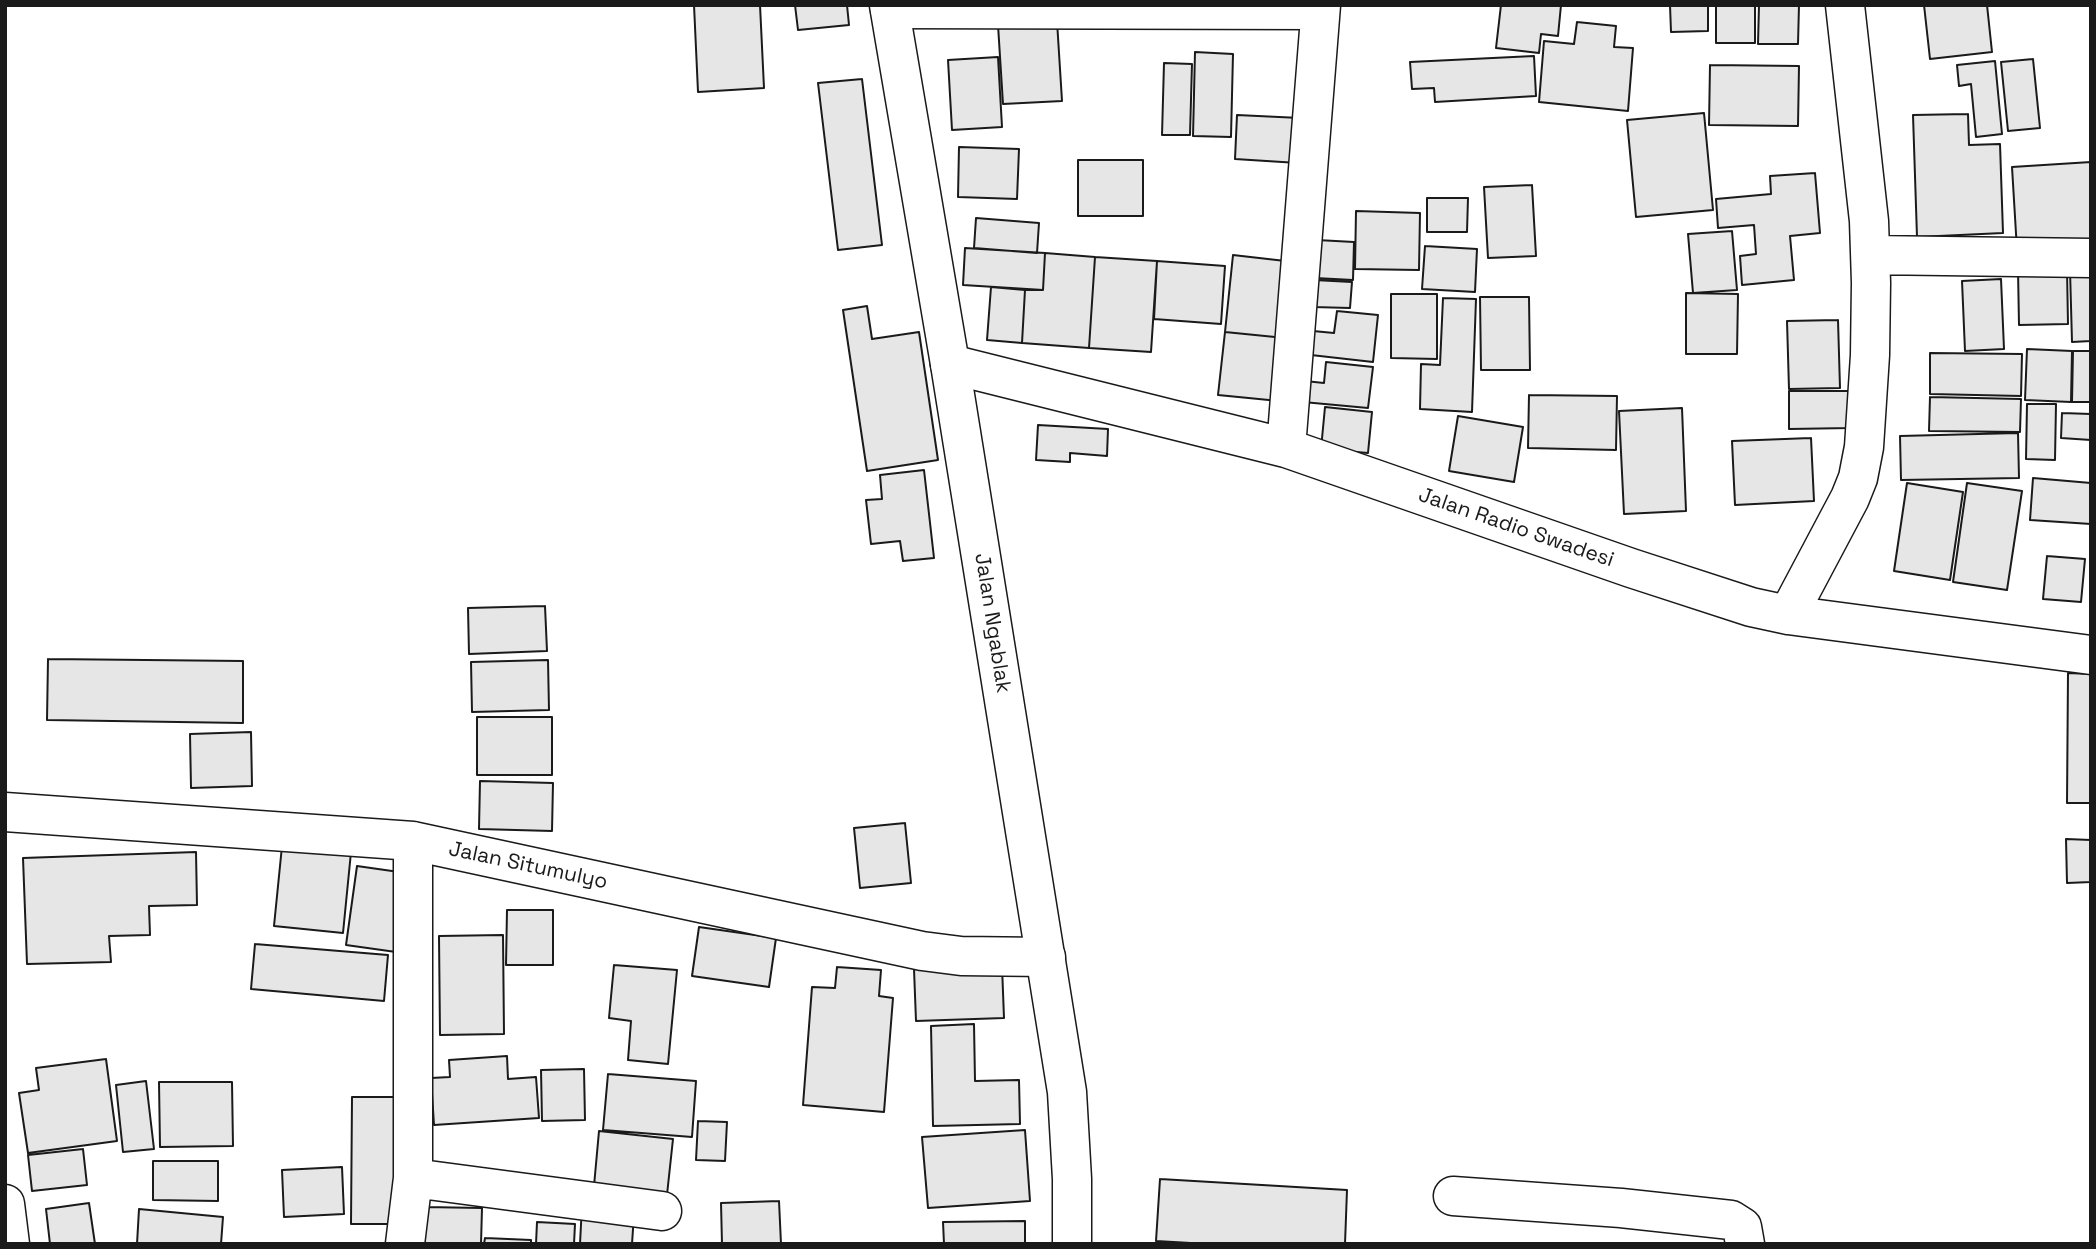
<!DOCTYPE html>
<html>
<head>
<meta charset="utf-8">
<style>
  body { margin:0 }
  #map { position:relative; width:2096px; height:1249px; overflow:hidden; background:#fff; font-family:"Space Grotesk",sans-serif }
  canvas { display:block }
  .frame { position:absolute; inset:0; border:7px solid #1a1a1a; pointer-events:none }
</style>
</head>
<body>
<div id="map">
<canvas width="2096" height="1249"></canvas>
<div class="frame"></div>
</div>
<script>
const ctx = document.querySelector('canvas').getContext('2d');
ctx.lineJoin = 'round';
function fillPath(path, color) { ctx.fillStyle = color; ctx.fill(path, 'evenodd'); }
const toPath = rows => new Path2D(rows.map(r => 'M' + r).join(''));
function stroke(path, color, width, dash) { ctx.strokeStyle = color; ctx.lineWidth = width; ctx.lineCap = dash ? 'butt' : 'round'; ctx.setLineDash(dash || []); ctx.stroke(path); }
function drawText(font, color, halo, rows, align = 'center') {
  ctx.font = font + ' "Space Grotesk",sans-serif'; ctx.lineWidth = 5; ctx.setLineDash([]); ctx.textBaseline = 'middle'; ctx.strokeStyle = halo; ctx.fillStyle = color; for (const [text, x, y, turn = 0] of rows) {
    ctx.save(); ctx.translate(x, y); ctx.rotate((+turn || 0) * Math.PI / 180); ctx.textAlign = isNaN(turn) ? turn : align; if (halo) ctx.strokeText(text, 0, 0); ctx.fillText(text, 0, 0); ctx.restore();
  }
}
const building = toPath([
  [694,5,760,5,764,88,698,92,694,5],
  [795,5,847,5,849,25,798,30,795,5],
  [1501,5,1561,5,1558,36,1541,34,1539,53,1496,48,1501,5],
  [1670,5,1708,5,1708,31,1671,32,1670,5],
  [1716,5,1755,5,1755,43,1716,43,1716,5],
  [1759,5,1799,5,1798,44,1758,44,1759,5],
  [1924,5,1987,5,1992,52,1930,59,1924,5],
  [1057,21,1062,101,1003,104,998,25,1057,21],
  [1577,22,1616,26,1614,47,1633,48,1628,111,1539,102,1544,41,1574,44,1577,22],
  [1195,52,1233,54,1231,137,1193,136,1195,52],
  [1534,56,1536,96,1435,102,1434,88,1412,89,1410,62,1534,56],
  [998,57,1002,127,952,130,948,60,998,57],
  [2033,59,2040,128,2008,131,2001,62,2033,59],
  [1995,61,2002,134,1976,137,1971,84,1959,86,1957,65,1995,61],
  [1164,63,1192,64,1190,135,1162,135,1164,63],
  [1710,65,1799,66,1798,126,1709,125,1710,65],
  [862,79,882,245,838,250,818,83,862,79],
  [1704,113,1713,210,1636,217,1627,120,1704,113],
  [1968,114,1969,145,2000,144,2003,233,1917,237,1913,115,1968,114],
  [1237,115,1300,118,1298,163,1235,159,1237,115],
  [959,147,1019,149,1017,199,958,197,959,147],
  [1078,160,1143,160,1143,216,1078,216,1078,160],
  [2091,162,2091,244,2017,250,2012,167,2091,162],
  [1815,173,1820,233,1790,236,1794,280,1742,285,1740,256,1756,254,1754,225,1718,228,1716,199,1771,194,1770,176,1815,173],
  [1532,185,1536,256,1488,258,1484,187,1532,185],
  [1427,198,1468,198,1467,232,1427,232,1427,198],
  [1356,211,1420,213,1419,270,1355,269,1356,211],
  [976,218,1039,223,1037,253,974,248,976,218],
  [1732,231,1737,290,1693,293,1688,234,1732,231],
  [1317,240,1354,242,1353,280,1315,278,1317,240],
  [1425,246,1477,249,1475,292,1422,289,1425,246],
  [965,248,1045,253,1043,290,963,285,965,248],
  [1045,253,1095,257,1089,348,1022,343,1025,290,1043,290,1045,253],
  [1233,255,1294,262,1285,338,1225,332,1233,255],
  [1095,257,1157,261,1151,352,1089,348,1095,257],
  [1157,261,1225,266,1221,324,1154,319,1157,261],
  [2067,269,2068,324,2019,325,2018,270,2067,269],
  [2091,269,2091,341,2072,342,2070,270,2091,269],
  [2001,279,2004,349,1965,351,1962,281,2001,279],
  [1314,280,1352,282,1350,308,1313,307,1314,280],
  [991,287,1025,290,1022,343,987,340,991,287],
  [1686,293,1738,294,1737,354,1686,354,1686,293],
  [1391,294,1437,294,1437,359,1391,358,1391,294],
  [1480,297,1529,297,1530,370,1481,370,1480,297],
  [1443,298,1476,299,1472,412,1420,409,1421,364,1440,365,1443,298],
  [867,306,872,339,919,332,938,460,867,471,843,310,867,306],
  [1337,311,1378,315,1373,362,1311,355,1313,331,1334,333,1337,311],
  [1838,320,1840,388,1789,389,1787,321,1838,320],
  [1225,332,1285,338,1279,401,1218,395,1225,332],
  [2027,349,2072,351,2071,402,2025,400,2027,349],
  [2073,351,2091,351,2091,402,2072,402,2073,351],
  [1930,353,2022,354,2021,396,1930,394,1930,353],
  [1326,362,1373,367,1368,408,1303,402,1305,381,1324,383,1326,362],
  [1789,391,1850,391,1851,428,1789,429,1789,391],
  [1529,395,1617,396,1616,450,1528,448,1529,395],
  [1930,397,2021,399,2020,432,1929,431,1930,397],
  [2027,404,2056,404,2055,460,2026,459,2027,404],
  [1325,407,1372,412,1368,453,1321,449,1325,407],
  [1682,408,1686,511,1624,514,1619,411,1682,408],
  [2062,413,2091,414,2091,440,2061,438,2062,413],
  [1458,416,1523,427,1514,482,1449,471,1458,416],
  [1038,425,1108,429,1107,456,1070,453,1070,462,1036,460,1038,425],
  [2018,433,2019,478,1901,480,1900,436,2018,433],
  [1811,438,1814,501,1735,505,1732,441,1811,438],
  [924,470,934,558,903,561,900,541,871,544,866,500,882,499,880,475,924,470],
  [2033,478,2091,483,2091,524,2030,520,2033,478],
  [1907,483,1963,492,1950,580,1894,571,1907,483],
  [1967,483,2022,491,2007,590,1953,582,1967,483],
  [2047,556,2085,559,2081,602,2043,599,2047,556],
  [545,606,547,651,469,654,468,608,545,606],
  [48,659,243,661,243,723,47,720,48,659],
  [548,660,549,710,472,712,471,662,548,660],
  [2068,673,2091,674,2091,803,2067,803,2068,673],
  [477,717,552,717,552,775,477,775,477,717],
  [251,732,252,786,191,788,190,734,251,732],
  [480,781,553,783,552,831,479,829,480,781],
  [905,823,911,883,860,888,854,828,905,823],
  [283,836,352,842,343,933,274,926,283,836],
  [2066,839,2091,840,2091,882,2067,883,2066,839],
  [196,852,197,905,149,906,150,935,109,936,111,962,27,964,23,858,196,852],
  [357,866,406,873,396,952,346,945,357,866],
  [507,910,553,910,553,965,506,965,507,910],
  [699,927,776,938,769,987,692,976,699,927],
  [503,935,504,1034,440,1035,439,936,503,935],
  [255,944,388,955,384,1001,251,989,255,944],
  [614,965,677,970,668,1064,628,1060,631,1021,609,1018,614,965],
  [1002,966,1004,1018,916,1021,914,969,1002,966],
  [837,967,881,970,879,996,893,998,884,1112,803,1105,812,987,835,988,837,967],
  [974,1024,975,1081,1019,1080,1020,1124,933,1126,931,1026,974,1024],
  [507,1056,508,1079,536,1077,539,1118,434,1125,431,1078,450,1077,449,1060,507,1056],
  [106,1059,117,1141,28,1153,19,1093,39,1090,36,1068,106,1059],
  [584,1069,585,1120,542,1121,541,1070,584,1069],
  [608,1074,696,1081,692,1137,603,1130,608,1074],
  [146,1081,154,1149,123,1152,116,1085,146,1081],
  [159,1082,232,1082,233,1146,160,1147,159,1082],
  [352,1097,398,1097,396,1224,351,1224,352,1097],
  [698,1121,727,1122,725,1161,696,1160,698,1121],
  [1025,1130,1030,1201,928,1208,922,1137,1025,1130],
  [599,1131,673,1139,666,1204,593,1197,599,1131],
  [83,1149,87,1185,32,1191,28,1155,83,1149],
  [153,1161,218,1161,218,1201,153,1200,153,1161],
  [342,1167,344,1214,284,1217,282,1170,342,1167],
  [1160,1179,1347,1190,1345,1244,1208,1244,1156,1241,1160,1179],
  [779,1201,781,1244,722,1244,721,1203,779,1201],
  [89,1203,95,1244,50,1244,46,1209,89,1203],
  [582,1205,634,1214,632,1244,580,1244,582,1205],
  [425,1207,482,1208,481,1244,424,1244,425,1207],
  [139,1209,223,1217,221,1244,137,1244,139,1209],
  [1025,1221,1025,1244,944,1244,943,1222,1025,1221],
  [537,1222,575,1224,574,1244,536,1244,537,1222],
  [485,1238,531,1240,531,1244,484,1244,485,1238]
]);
fillPath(building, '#e6e6e6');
stroke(building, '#1a1a1a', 2);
const street = toPath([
  [890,9,1320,10],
  [1871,255,2091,258],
  [950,364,1286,448,1631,568,1751,607,1788,615,2091,655],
  [1286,448,1321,5],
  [1788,615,1850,498,1858,478,1864,447,1870,355,1871,283,1869,221,1845,5],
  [5,812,413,841,922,951,961,956,1046,957],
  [413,1178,662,1211],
  [1453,1196,1621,1208,1731,1220,1742,1227,1745,1244],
  [5,1204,10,1244],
  [405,1244,413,1178,413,841]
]);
const secondary = toPath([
  [889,5,950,364,1067,1092,1072,1179,1072,1244]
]);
stroke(street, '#1a1a1a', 41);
stroke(secondary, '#1a1a1a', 41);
stroke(street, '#fff', 38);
stroke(secondary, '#fff', 38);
drawText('21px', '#1a1a1a', '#fff', [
  ["Jalan Radio Swadesi",1516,528,19],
  ["Jalan Ngablak",992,623,81],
  ["Jalan Situmulyo",528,866,12]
]);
</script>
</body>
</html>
